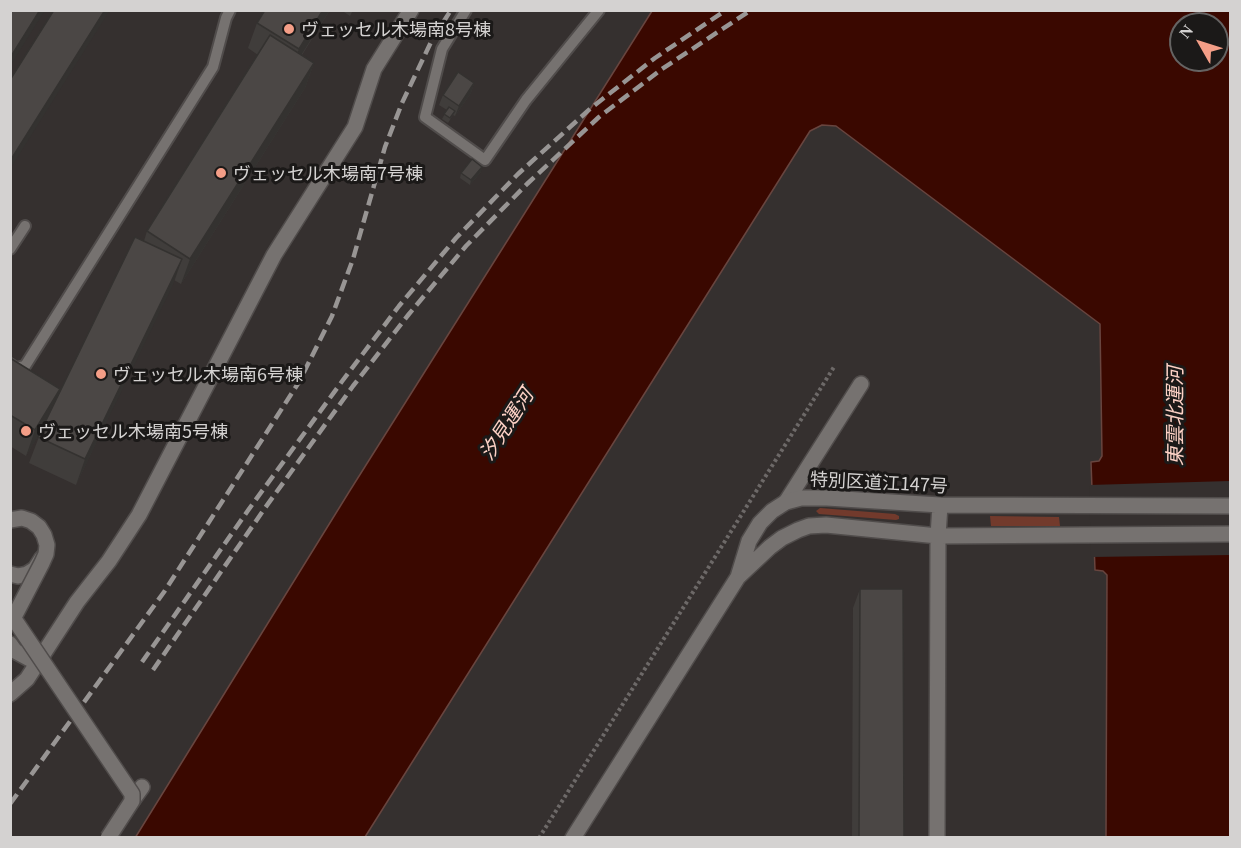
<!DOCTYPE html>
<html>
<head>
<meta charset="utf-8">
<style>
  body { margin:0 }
  #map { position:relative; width:1241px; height:848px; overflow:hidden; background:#35302f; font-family:Georgia,serif }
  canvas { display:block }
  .frame { position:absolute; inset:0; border:12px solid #d4d2d1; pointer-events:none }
  .north { position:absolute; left:1169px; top:12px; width:60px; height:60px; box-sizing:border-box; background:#1b1918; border:2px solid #656362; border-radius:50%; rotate:309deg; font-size:16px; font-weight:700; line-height:24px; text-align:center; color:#d4d2d1 }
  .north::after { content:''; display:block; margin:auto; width:21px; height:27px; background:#f49e87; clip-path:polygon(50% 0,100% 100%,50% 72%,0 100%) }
</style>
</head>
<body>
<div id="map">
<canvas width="1241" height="848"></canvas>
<div class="frame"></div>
<div class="north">N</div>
</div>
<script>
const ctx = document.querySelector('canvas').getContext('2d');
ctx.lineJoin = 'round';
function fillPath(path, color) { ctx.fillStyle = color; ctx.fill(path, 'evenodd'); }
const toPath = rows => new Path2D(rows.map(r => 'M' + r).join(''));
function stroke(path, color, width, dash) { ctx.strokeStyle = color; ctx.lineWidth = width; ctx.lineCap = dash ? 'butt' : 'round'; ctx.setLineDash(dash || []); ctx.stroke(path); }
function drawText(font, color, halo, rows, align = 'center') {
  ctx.font = font + ' Georgia,"Noto Sans JP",serif'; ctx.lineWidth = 6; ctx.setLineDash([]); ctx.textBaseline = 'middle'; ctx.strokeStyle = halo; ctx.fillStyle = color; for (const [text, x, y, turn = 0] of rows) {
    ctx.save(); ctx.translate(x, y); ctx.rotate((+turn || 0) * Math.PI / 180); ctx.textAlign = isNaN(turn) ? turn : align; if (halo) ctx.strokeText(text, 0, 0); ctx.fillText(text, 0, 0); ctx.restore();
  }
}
fillPath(toPath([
  [820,508,895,514,899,516,899,519,896,520,819,514,816,511],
  [990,516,1059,517,1060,526,991,526]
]), '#723a2c');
const water = toPath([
  [652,11,1230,11,1230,837,1106,837,1107,575,1103,571,1095,570,1091,462,1099,461,1102,456,1100,324,836,126,822,125,810,131,365,837,135,838,349,492,652,11],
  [1181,24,1217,24,1217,60,1181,60,1181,24]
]);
fillPath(water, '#3a0800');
stroke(water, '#68453f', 1.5);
fillPath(toPath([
  [1230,481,1230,555,1091,557,1089,485]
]), '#35302f');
const lane = toPath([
  [466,10,442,49,425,117,485,160,526,100,599,10],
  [10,249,25,226],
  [10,364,16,368,25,366,213,67,226,18,230,10]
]);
const street = toPath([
  [786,502,861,384],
  [10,574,18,576,27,574,35,569,42,558],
  [10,644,15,651,37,663],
  [10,694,27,679,77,602,109,561,139,515,274,255,355,127,374,69,411,10],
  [132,801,142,787]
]);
const secondary = toPath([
  [738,577,770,547,782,538,798,530,809,526,826,525,938,536,1230,534],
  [573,838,738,577,749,541,760,523,772,511,786,502,801,498,827,498,940,505,1230,506],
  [937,838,938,536,940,505]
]);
stroke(lane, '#504c4b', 14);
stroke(street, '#504c4b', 18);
stroke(secondary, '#504c4b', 18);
stroke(toPath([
  [539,838,834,367]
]), '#6d6968', 4, [3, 3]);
stroke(lane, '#767270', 10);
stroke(street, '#767270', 15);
stroke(secondary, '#767270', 15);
stroke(toPath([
  [142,662,249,509,343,380,399,306,456,238,518,174,591,108,655,58,726,10],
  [153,670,265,508,353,386,409,314,466,246,527,184,599,117,662,69,751,10],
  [10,804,164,592,299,382,332,316,353,259,385,147,402,103,432,40,451,10]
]), '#989594', 4.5, [12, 6]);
const streetBridge = toPath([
  [10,520,22,518,31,521,39,527,44,535,47,545,46,554,42,563,14,617],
  [10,613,132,794,132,801,108,838]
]);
stroke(streetBridge, '#504c4b', 18, []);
stroke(streetBridge, '#767270', 15);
fillPath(toPath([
  [265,10,330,10,302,55,314,63,305,88,181,284,174,280,76,485,29,463,42,429,26,456,10,446,10,358,60,389,57,399,144,241,147,231,258,55,248,48,257,23],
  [341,10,353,10,350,16],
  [474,83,471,93,455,116,453,115,448,123,442,119,447,110,439,105,443,95],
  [481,172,470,185,460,178,461,173],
  [860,589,904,837,852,837,853,608]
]), '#403d3b');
fillPath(toPath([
  [40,10,45,10,10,66,10,58],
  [105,10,110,10,10,169,10,161],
  [323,10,330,10,289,74,299,49],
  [314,63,305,88,181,284,190,259],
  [474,83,471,93,455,116,459,106],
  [482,167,481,172,470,185,471,180],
  [182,259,173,285,76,485,85,459],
  [60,389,51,415,26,456,35,430]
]), '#343230');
const building = toPath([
  [10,10,40,10,10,58,10,10],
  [54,10,105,10,10,161,10,80,54,10],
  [265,10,323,10,299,49,257,23,265,10],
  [270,35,314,63,190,259,147,231,270,35],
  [458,72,474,83,459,106,443,95,458,72],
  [449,107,455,111,450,118,444,114,449,107],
  [472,159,482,167,471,180,461,173,472,159],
  [135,237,182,259,85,459,38,437,135,237],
  [10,358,60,389,35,430,10,415,10,358],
  [860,589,903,589,904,837,859,837,860,589]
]);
fillPath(building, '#4b4745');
stroke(building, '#343230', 1.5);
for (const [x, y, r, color] of [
  [289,29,6,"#f49e87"],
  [221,173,6,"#f49e87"],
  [101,374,6,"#f49e87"],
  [26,431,6,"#f49e87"]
]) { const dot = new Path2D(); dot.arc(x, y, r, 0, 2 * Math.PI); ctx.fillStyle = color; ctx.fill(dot); stroke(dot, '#1b1918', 2); }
drawText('18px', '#d4d2d1', '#1b1918', [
  ["ヴェッセル木場南8号棟",301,29],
  ["ヴェッセル木場南7号棟",233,173],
  ["ヴェッセル木場南6号棟",113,374],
  ["ヴェッセル木場南5号棟",38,431]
], 'left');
drawText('18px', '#d4d2d1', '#1b1918', [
  ["特別区道江147号",879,482,3]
]);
drawText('italic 20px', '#fdd1c5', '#1b1918', [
  ["東雲北運河",1174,416,-90],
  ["汐見運河",506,424,-57]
]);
</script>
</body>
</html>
